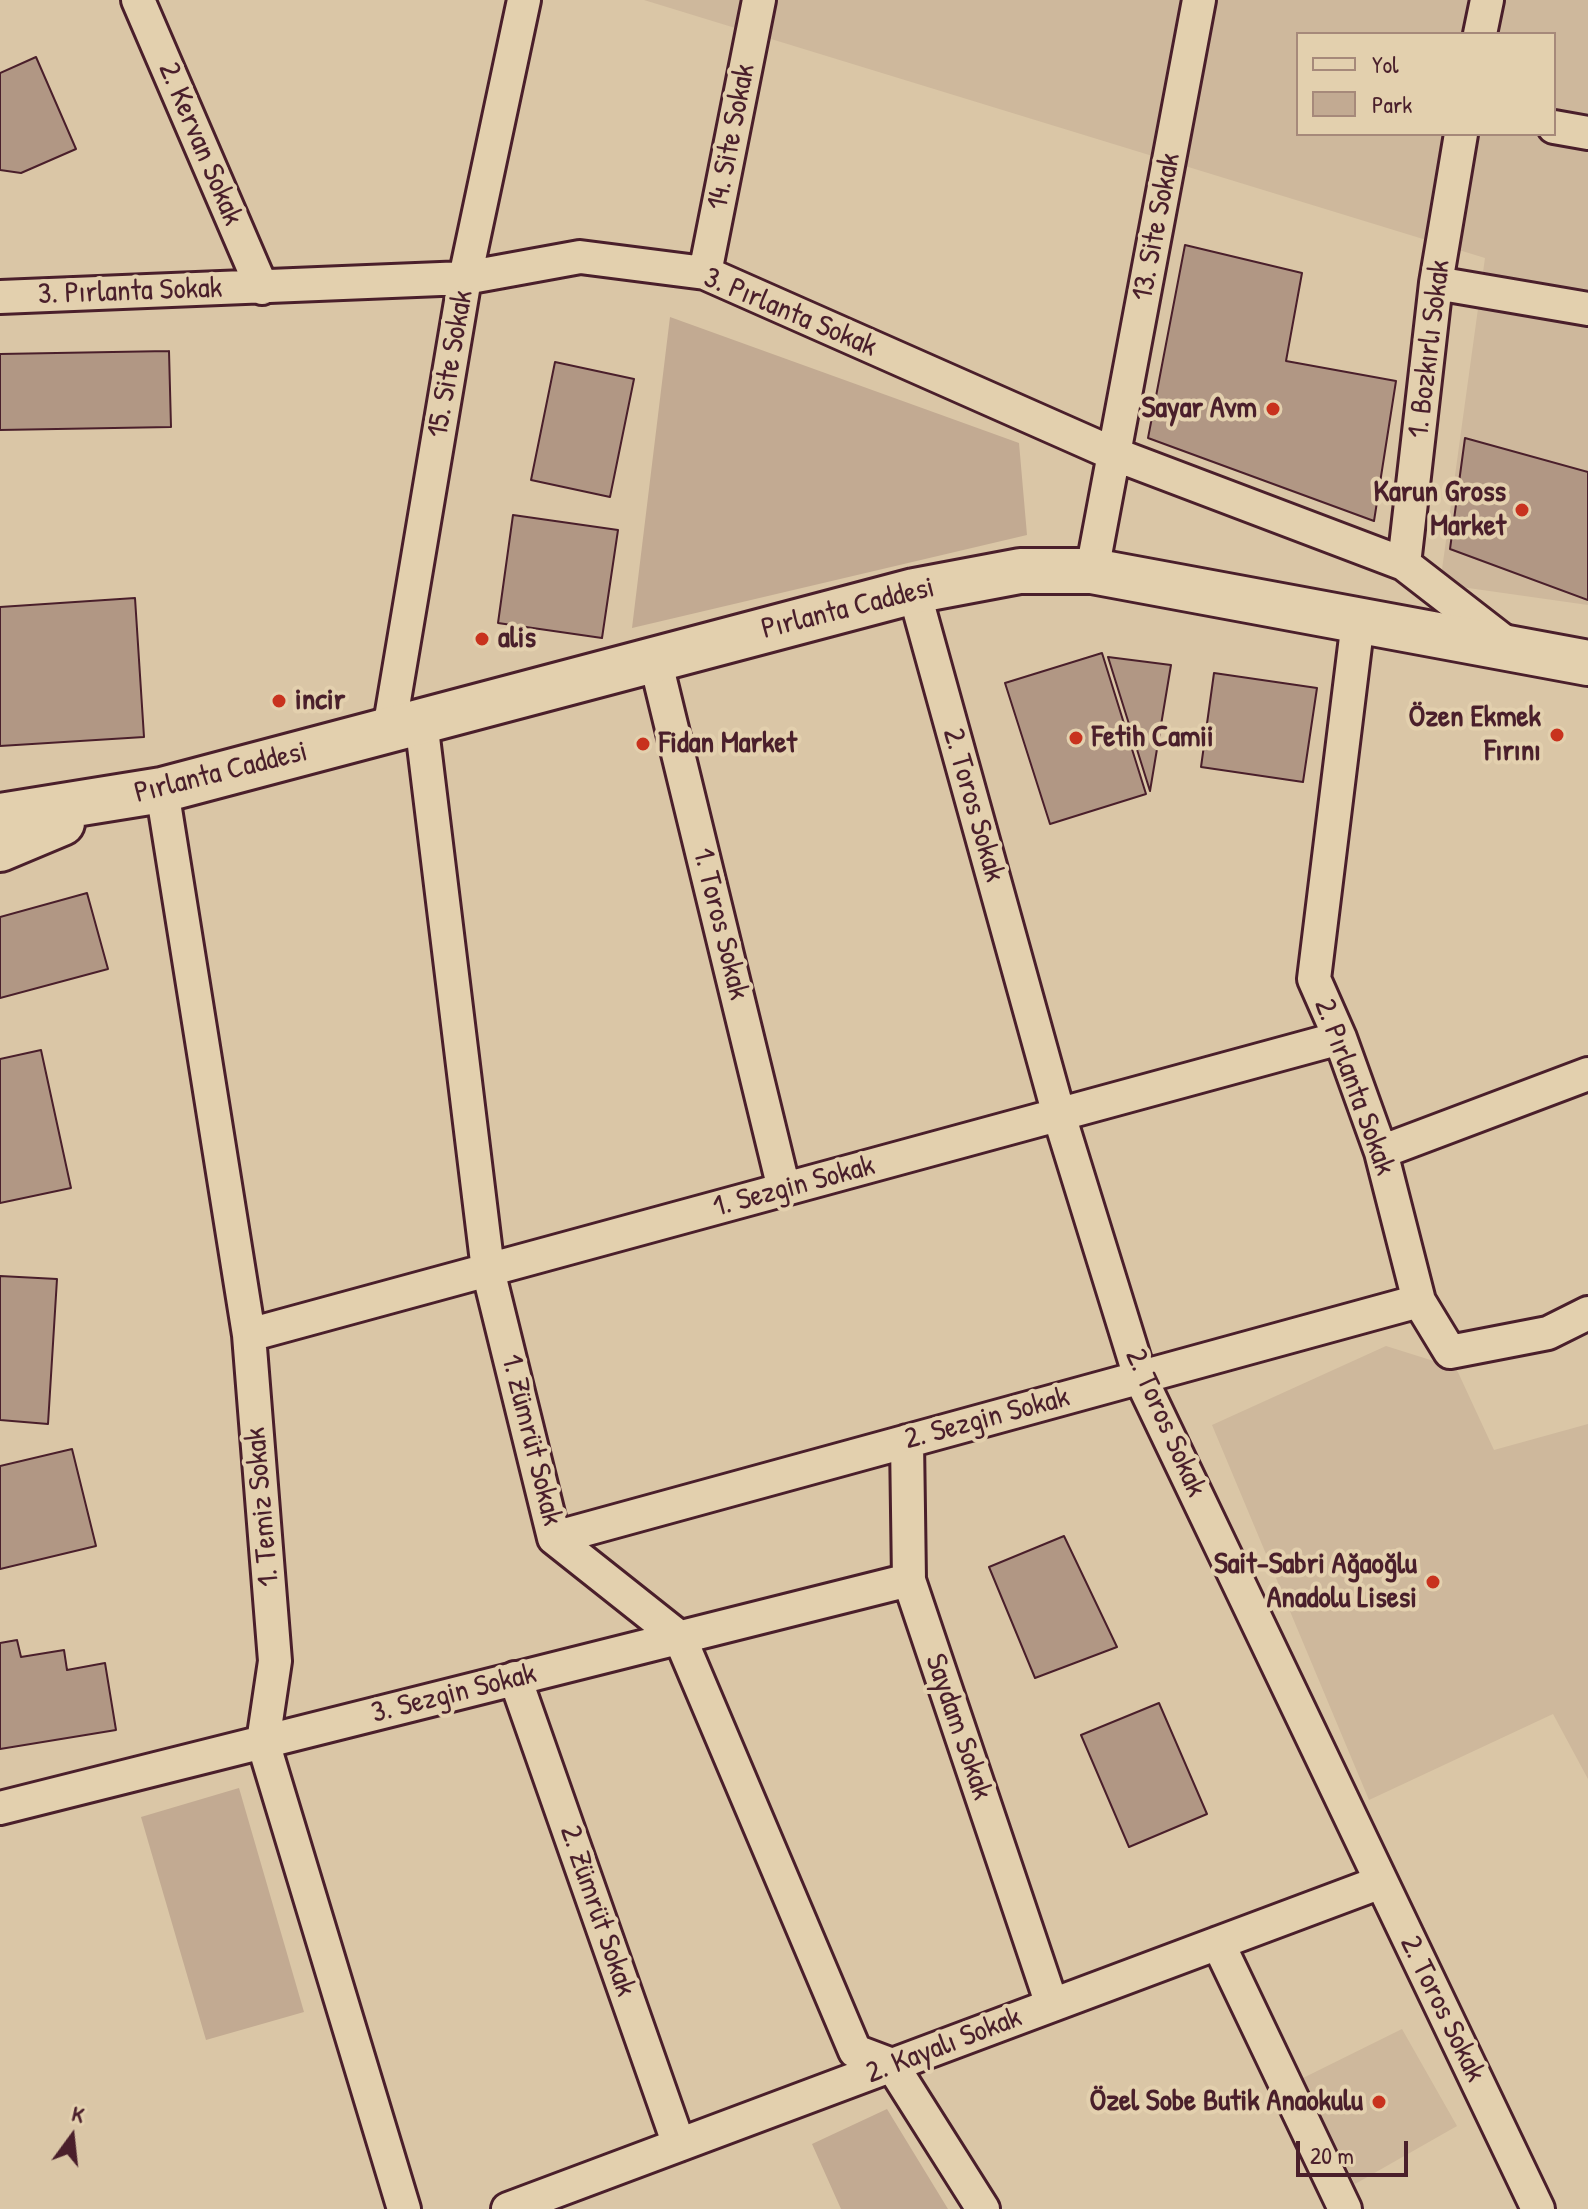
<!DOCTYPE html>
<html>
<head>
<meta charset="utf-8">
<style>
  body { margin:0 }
  #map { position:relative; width:1588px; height:2209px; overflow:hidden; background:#dac6a6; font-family:"Patrick Hand",sans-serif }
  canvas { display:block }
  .legend { position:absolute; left:1296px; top:32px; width:260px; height:104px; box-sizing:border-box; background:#e3d0ae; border:2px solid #a6897a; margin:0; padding:10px 14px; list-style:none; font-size:24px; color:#4a1f2b }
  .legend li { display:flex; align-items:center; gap:16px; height:40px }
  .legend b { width:40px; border:2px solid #a6897a }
  .north { position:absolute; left:32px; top:2097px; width:80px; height:80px; -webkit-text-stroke:6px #e3d0ae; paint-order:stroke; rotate:15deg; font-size:22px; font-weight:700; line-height:32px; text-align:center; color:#4a1f2b }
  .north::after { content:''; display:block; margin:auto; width:28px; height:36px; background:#4a1f2b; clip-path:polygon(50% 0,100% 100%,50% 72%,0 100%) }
  .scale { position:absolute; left:1296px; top:2141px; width:112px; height:36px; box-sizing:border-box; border:4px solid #4a1f2b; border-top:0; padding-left:10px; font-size:24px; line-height:28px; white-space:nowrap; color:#4a1f2b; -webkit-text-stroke:6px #e3d0ae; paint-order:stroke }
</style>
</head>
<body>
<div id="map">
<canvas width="1588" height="2209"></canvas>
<ul class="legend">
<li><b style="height:10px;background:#e3d0ae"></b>Yol</li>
<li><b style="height:22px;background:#c2aa92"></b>Park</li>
</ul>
<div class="north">K</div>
<div class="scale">20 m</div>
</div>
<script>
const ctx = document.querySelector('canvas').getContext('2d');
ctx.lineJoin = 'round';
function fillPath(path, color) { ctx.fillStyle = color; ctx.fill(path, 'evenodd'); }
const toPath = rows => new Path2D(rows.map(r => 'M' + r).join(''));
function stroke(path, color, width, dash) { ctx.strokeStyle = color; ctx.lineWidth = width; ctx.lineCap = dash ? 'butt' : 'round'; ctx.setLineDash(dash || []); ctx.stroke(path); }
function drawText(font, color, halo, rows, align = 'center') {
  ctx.font = font + ' "Patrick Hand",sans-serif'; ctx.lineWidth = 8; ctx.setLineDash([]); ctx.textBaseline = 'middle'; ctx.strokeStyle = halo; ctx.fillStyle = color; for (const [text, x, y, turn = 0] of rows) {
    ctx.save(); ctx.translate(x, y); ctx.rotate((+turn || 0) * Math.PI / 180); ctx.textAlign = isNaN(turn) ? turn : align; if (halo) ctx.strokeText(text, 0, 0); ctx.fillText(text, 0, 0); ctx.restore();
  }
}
fillPath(toPath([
  [644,0,1588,0,1588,605,1440,584,1485,258],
  [1298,34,1554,34,1554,134,1298,134],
  [1386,1346,1456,1368,1494,1450,1588,1424,1588,1779,1553,1714,1369,1800,1212,1425],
  [1402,2029,1457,2126,1355,2184,1303,2078]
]), '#ceb89c');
fillPath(toPath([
  [670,317,1019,443,1027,535,632,628],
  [239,1788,304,2012,206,2040,141,1817],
  [887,2109,948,2209,841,2209,812,2144]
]), '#c2aa92');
const building = toPath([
  [36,57,76,149,21,173,0,170,0,73,36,57],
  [1185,245,1302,273,1286,361,1396,381,1374,521,1148,438,1185,245],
  [169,351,171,427,0,430,0,354,169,351],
  [555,362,634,379,610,497,531,480,555,362],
  [1465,438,1588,472,1588,600,1450,549,1465,438],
  [513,515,618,530,602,638,498,623,513,515],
  [135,598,144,737,0,746,0,607,135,598],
  [1102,653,1146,794,1050,824,1005,683,1102,653],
  [1108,657,1171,665,1150,791,1108,657],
  [1214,673,1317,688,1303,782,1201,767,1214,673],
  [87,893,108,969,0,998,0,917,87,893],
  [41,1050,71,1188,0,1203,0,1059,41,1050],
  [0,1276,57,1279,48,1424,0,1420,0,1276],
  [72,1449,96,1546,0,1569,0,1466,72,1449],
  [1064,1536,1117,1647,1035,1678,989,1567,1064,1536],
  [17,1640,21,1657,64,1650,67,1670,105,1663,116,1730,0,1749,0,1643,17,1640],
  [1159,1703,1207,1814,1129,1847,1081,1735,1159,1703]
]);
fillPath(building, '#b19784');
stroke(building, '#4a1f2b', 2);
const street = toPath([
  [138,0,262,288],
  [1480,34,1487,0],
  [1554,127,1588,133],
  [705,273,759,0],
  [1436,283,1588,309],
  [0,297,465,278,580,257,705,273,1114,454,1404,564,1511,647],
  [1404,564,1436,283,1461,134],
  [1092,571,1199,0],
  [914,591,1059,1115,1140,1377,1538,2209],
  [1358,621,1314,979,1340,1038,1381,1152,1419,1301,1450,1352,1548,1333,1588,1313],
  [655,659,784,1189],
  [421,721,488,1270,554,1538,680,1638,855,2051,892,2065,983,2209],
  [389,730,465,278,524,0],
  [162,790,249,1335,275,1661,263,1742,404,2209],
  [1381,1152,1588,1074],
  [249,1335,1340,1038],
  [907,1441,909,1580,1052,2005],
  [554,1538,1419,1301],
  [515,1678,679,2145],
  [0,1808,909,1580],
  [1218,1943,1345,2209],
  [508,2209,1381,1882]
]);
const secondary = toPath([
  [0,816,162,790,914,591,1020,571,1092,571,1588,663],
  [0,849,62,823]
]);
stroke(street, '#4a1f2b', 38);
stroke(secondary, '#4a1f2b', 50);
stroke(street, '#e3d0ae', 32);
stroke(secondary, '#e3d0ae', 44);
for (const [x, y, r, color] of [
  [1273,409,8,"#c8321e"],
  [1522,510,8,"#c8321e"],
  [482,639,8,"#c8321e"],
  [279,701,8,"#c8321e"],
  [1557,735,8,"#c8321e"],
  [1076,738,8,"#c8321e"],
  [643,744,8,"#c8321e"],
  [1433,1582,8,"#c8321e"],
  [1379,2102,8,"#c8321e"]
]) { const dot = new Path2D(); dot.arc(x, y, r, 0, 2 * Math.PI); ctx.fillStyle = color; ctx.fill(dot); stroke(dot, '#e3d0ae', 3); }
drawText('30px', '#4a1f2b', '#e3d0ae', [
  ["14. Site Sokak",732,137,-79],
  ["2. Kervan Sokak",200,144,67],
  ["13. Site Sokak",1157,227,-79],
  ["3. Pırlanta Sokak",130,292,-2],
  ["3. Pırlanta Sokak",790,313,23],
  ["1. Bozkırlı Sokak",1430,349,-83],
  ["15. Site Sokak",451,364,-80],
  ["Pırlanta Caddesi",848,609,-14],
  ["Pırlanta Caddesi",221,773,-14],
  ["2. Toros Sokak",973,805,74],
  ["1. Toros Sokak",720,924,76],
  ["2. Pırlanta Sokak",1354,1087,70],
  ["1. Sezgin Sokak",794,1187,-15],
  ["2. Sezgin Sokak",987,1419,-15],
  ["2. Toros Sokak",1165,1423,66],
  ["1. Zümrüt Sokak",531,1440,76],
  ["1. Temiz Sokak",263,1507,-95],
  ["3. Sezgin Sokak",454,1694,-14],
  ["Saydam Sokak",958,1727,71],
  ["2. Zümrüt Sokak",597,1911,71],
  ["2. Toros Sokak",1442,2009,64],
  ["2. Kayalı Sokak",944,2046,-21]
]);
drawText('bold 30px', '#4a1f2b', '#e3d0ae', [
  ["Sayar Avm",1257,409],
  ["Karun Gross",1506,493],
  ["Market",1506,527],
  ["alis",498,639,"left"],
  ["incir",295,701,"left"],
  ["Özen Ekmek",1541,718],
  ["Fırını",1541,752],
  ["Fetih Camii",1092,738,"left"],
  ["Fidan Market",659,744,"left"],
  ["Sait-Sabri Ağaoğlu",1417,1565],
  ["Anadolu Lisesi",1417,1599],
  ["Özel Sobe Butik Anaokulu",1363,2102]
], 'right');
</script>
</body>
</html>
